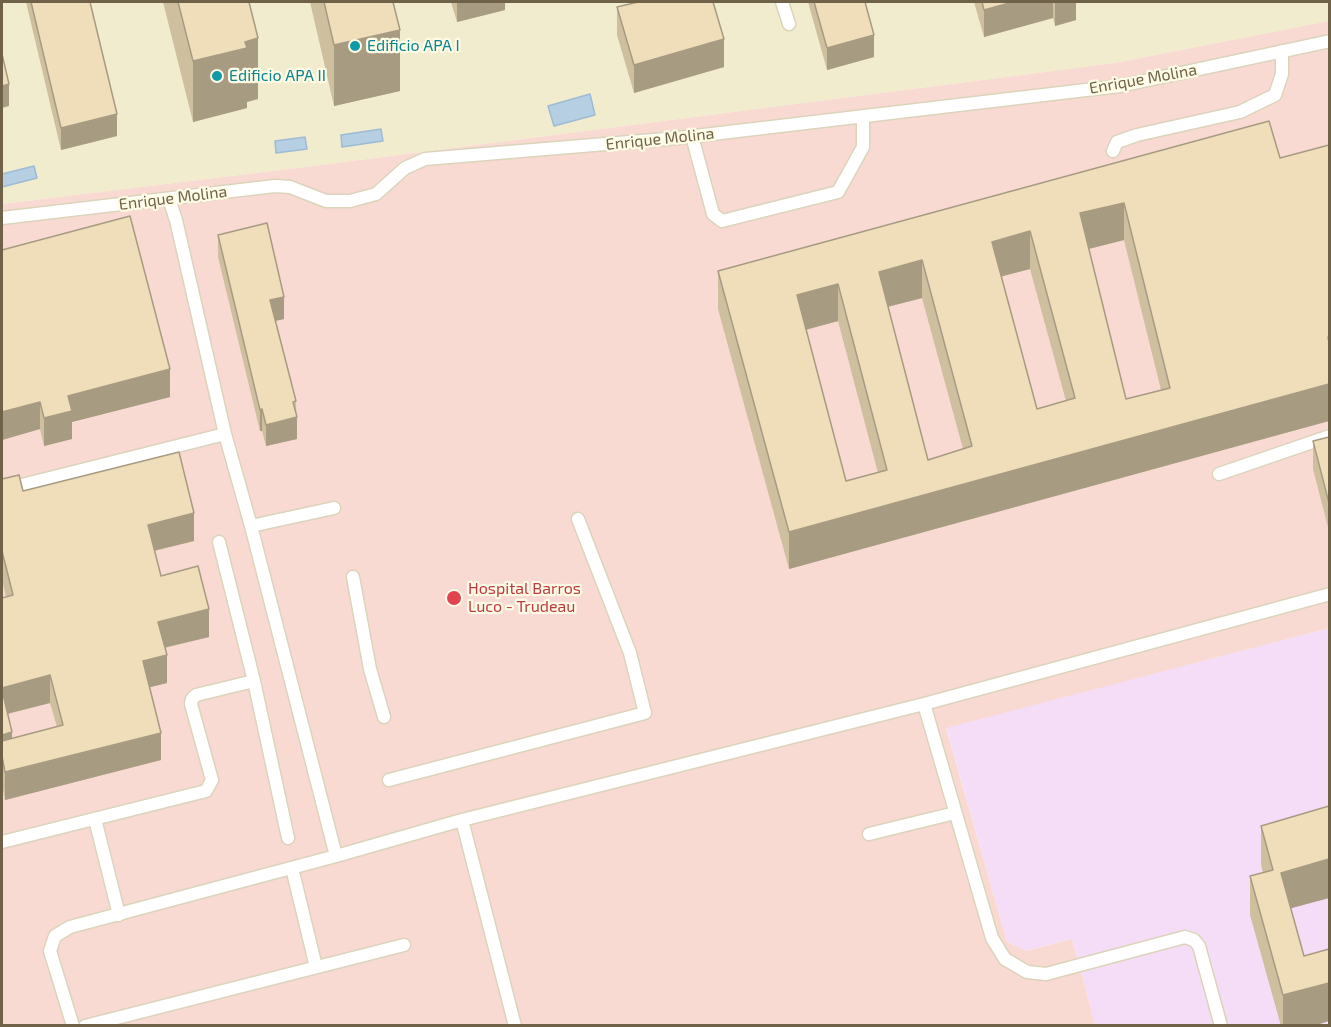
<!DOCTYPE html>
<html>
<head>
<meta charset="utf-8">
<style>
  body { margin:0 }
  #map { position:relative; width:1331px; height:1027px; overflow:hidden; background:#fbf8e0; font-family:"Exo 2",sans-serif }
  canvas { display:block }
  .frame { position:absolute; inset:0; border:3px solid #706249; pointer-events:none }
</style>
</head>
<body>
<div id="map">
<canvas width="1331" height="1027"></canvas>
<div class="frame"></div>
</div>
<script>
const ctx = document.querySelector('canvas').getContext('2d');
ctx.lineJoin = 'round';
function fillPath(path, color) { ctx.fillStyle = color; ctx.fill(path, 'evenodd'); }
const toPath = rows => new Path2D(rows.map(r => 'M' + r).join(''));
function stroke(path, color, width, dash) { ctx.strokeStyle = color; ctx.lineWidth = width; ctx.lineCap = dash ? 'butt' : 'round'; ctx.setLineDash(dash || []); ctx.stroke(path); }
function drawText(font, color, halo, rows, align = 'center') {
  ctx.font = font + ' "Exo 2",sans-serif'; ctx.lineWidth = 4.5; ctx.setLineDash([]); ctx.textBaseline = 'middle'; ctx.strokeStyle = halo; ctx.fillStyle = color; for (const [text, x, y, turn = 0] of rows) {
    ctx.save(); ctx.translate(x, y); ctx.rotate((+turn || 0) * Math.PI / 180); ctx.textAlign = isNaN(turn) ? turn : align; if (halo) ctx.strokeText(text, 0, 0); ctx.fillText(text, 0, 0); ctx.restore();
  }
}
fillPath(toPath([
  [2,2,1329,2,1330,21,1115,63,305,167,2,204]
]), '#f2eccf');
fillPath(toPath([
  [1329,628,1329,1025,1095,1025,1072,939,1025,951,1007,942,946,727]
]), '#f5ddf7');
fillPath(toPath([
  [1329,21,1329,628,946,728,1007,942,1026,951,1072,939,1095,1025,2,1025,2,204,305,167,1115,63]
]), '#f8dad3');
const water = toPath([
  [590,94,595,115,554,126,548,106,590,94],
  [381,129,383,141,342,147,341,135,381,129],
  [305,137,307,149,276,153,275,141,305,137],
  [34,166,37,178,2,187,2,174,34,166]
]);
fillPath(water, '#b6cfe3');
stroke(water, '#9dbbd4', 1.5);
const service = toPath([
  [782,2,789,24],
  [692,136,713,214,722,221,838,192,863,147,863,116],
  [1113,151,1117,142,1137,135,1240,112,1275,95,1282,74,1282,51],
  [169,199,176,220,225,434,251,526,336,856],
  [2,218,275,186,290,187,326,201,350,201,376,194,405,168,425,159,678,138,1120,86,1330,41],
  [1219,474,1330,436],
  [2,490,225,434],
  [251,526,334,508],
  [219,542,254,681,288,838],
  [353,577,370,669,384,717],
  [924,704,992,938,1005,959,1027,972,1046,974,1185,937,1194,940,1199,946,1221,1026],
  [389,780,645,713,630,653,578,519],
  [95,819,119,915],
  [462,820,515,1026],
  [869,834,955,813],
  [2,842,206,791,212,780,191,704,192,699,196,695,254,681],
  [292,868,316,967],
  [73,1026,50,951,55,936,70,927,336,856,462,820,924,704,1330,594],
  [85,1026,404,945]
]);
stroke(service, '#dbd4bb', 15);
stroke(service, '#fff', 12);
fillPath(toPath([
  [26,2,90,2,117,136,61,150],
  [163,2,249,2,258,99,247,102,247,108,193,122],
  [310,2,393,2,400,91,334,106],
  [451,2,505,2,505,10,457,22],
  [808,2,865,2,874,57,827,70],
  [974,2,1076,2,1076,20,1055,26,1053,18,984,37],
  [617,7,724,67,634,93,617,35],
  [1329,145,1329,421,789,569,718,309,718,271,1280,158],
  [1124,240,1161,390,1126,399,1089,249],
  [1030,269,1066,401,1037,409,1001,276],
  [922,298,963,449,928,460,888,307],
  [838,321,878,473,846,481,806,330],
  [218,235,284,319,276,321,296,401,297,439,266,446,262,431,260,431,218,257],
  [2,250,170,397,72,422,72,439,44,446,40,429,2,440],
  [1329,437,1329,531,1313,469,1313,441],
  [2,479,23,491,194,541,155,551,161,576,209,637,165,648,167,683,149,687,161,760,5,800,2,784,2,598,6,597,2,579],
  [50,703,57,727,12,738,8,714],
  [1261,826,1329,898,1290,908,1304,956,1329,949,1329,1021,1313,1026,1281,1026,1250,915,1250,876,1263,873,1261,864]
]), '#cebf9f');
fillPath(toPath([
  [457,2,505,2,505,10,457,22],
  [1013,2,1053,2,1053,18,984,37,984,10],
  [1055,2,1076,2,1076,20,1055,26],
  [400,30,400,91,334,106,334,45],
  [874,35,874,57,827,70,827,48],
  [258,38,258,99,247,102,247,108,193,122,193,61,245,42],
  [724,39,724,67,634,93,634,65],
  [9,84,9,106,2,108,2,86],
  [117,114,117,136,61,150,61,128],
  [1124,203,1124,240,1080,251,1080,213],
  [1030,231,1030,269,992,279,992,242],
  [922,260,922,298,879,309,879,272],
  [838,284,838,321,797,332,797,295],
  [284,297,284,319,270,322,270,300],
  [170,369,170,397,72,422,72,439,44,446,44,418,68,396],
  [1329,384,1329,421,789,569,789,532],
  [40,402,40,429,2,440,2,412],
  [262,409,262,431,260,431,260,410],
  [297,417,297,439,266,446,266,425],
  [194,513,194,541,148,552,148,525],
  [209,609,209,637,158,649,158,622],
  [167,655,167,683,143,689,143,661],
  [50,675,50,703,2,715,2,688],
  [12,732,12,760,2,756,2,735],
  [161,733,161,760,5,800,5,772],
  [1329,859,1329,898,1281,911,1281,873],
  [1329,983,1329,1021,1313,1026,1283,1026,1283,995]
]), '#a79b82');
const building = toPath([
  [31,2,90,2,117,114,61,128,31,2],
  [178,2,249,2,258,38,245,42,247,48,193,61,178,2],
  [324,2,393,2,400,30,334,45,324,2],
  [638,2,713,2,724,39,634,65,617,7,638,2],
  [814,2,865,2,874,35,827,48,814,2],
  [982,2,1013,2,984,10,982,2],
  [2,54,9,84,2,86,2,54],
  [1269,121,1280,158,1329,145,1329,337,1328,337,1329,343,1329,384,789,532,718,271,1269,121],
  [1124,203,1170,388,1126,399,1080,213,1124,203],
  [1030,231,1075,398,1037,409,992,242,1030,231],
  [922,260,972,446,928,460,879,272,922,260],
  [838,284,887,470,846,481,797,295,838,284],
  [130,216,170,369,68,396,72,411,44,418,40,402,2,412,2,250,130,216],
  [267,223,284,297,270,300,296,401,293,402,297,417,266,425,262,409,260,410,218,235,267,223],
  [1329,437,1329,503,1313,441,1329,437],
  [179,452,194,513,148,525,161,576,198,566,209,609,158,622,167,655,143,661,161,733,5,772,2,756,2,741,63,725,50,675,2,688,2,598,13,595,2,551,2,479,19,475,23,491,179,452],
  [2,690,12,732,2,735,2,690],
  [1329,806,1329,859,1281,873,1304,956,1329,949,1329,983,1283,995,1250,876,1273,870,1261,826,1329,806]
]);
fillPath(building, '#efdeb9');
stroke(building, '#a79b82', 1.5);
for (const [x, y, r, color] of [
  [355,46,6,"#0f9aa8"],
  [217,76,6,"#0f9aa8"],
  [454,598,8,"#e0444e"]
]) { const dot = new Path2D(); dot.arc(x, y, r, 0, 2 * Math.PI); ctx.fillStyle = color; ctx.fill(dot); stroke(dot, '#fefce5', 2); }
drawText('16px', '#0d838f', '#fefce5', [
  ["Edificio APA I",367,46],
  ["Edificio APA II",229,76]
], 'left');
drawText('16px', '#706249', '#fefce5', [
  ["Enrique Molina",1143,79,-10],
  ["Enrique Molina",660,139,-6],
  ["Enrique Molina",173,198,-7]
]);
drawText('16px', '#be3a42', '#fefce5', [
  ["Hospital Barros",468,589],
  ["Luco - Trudeau",468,607]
], 'left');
</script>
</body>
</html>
